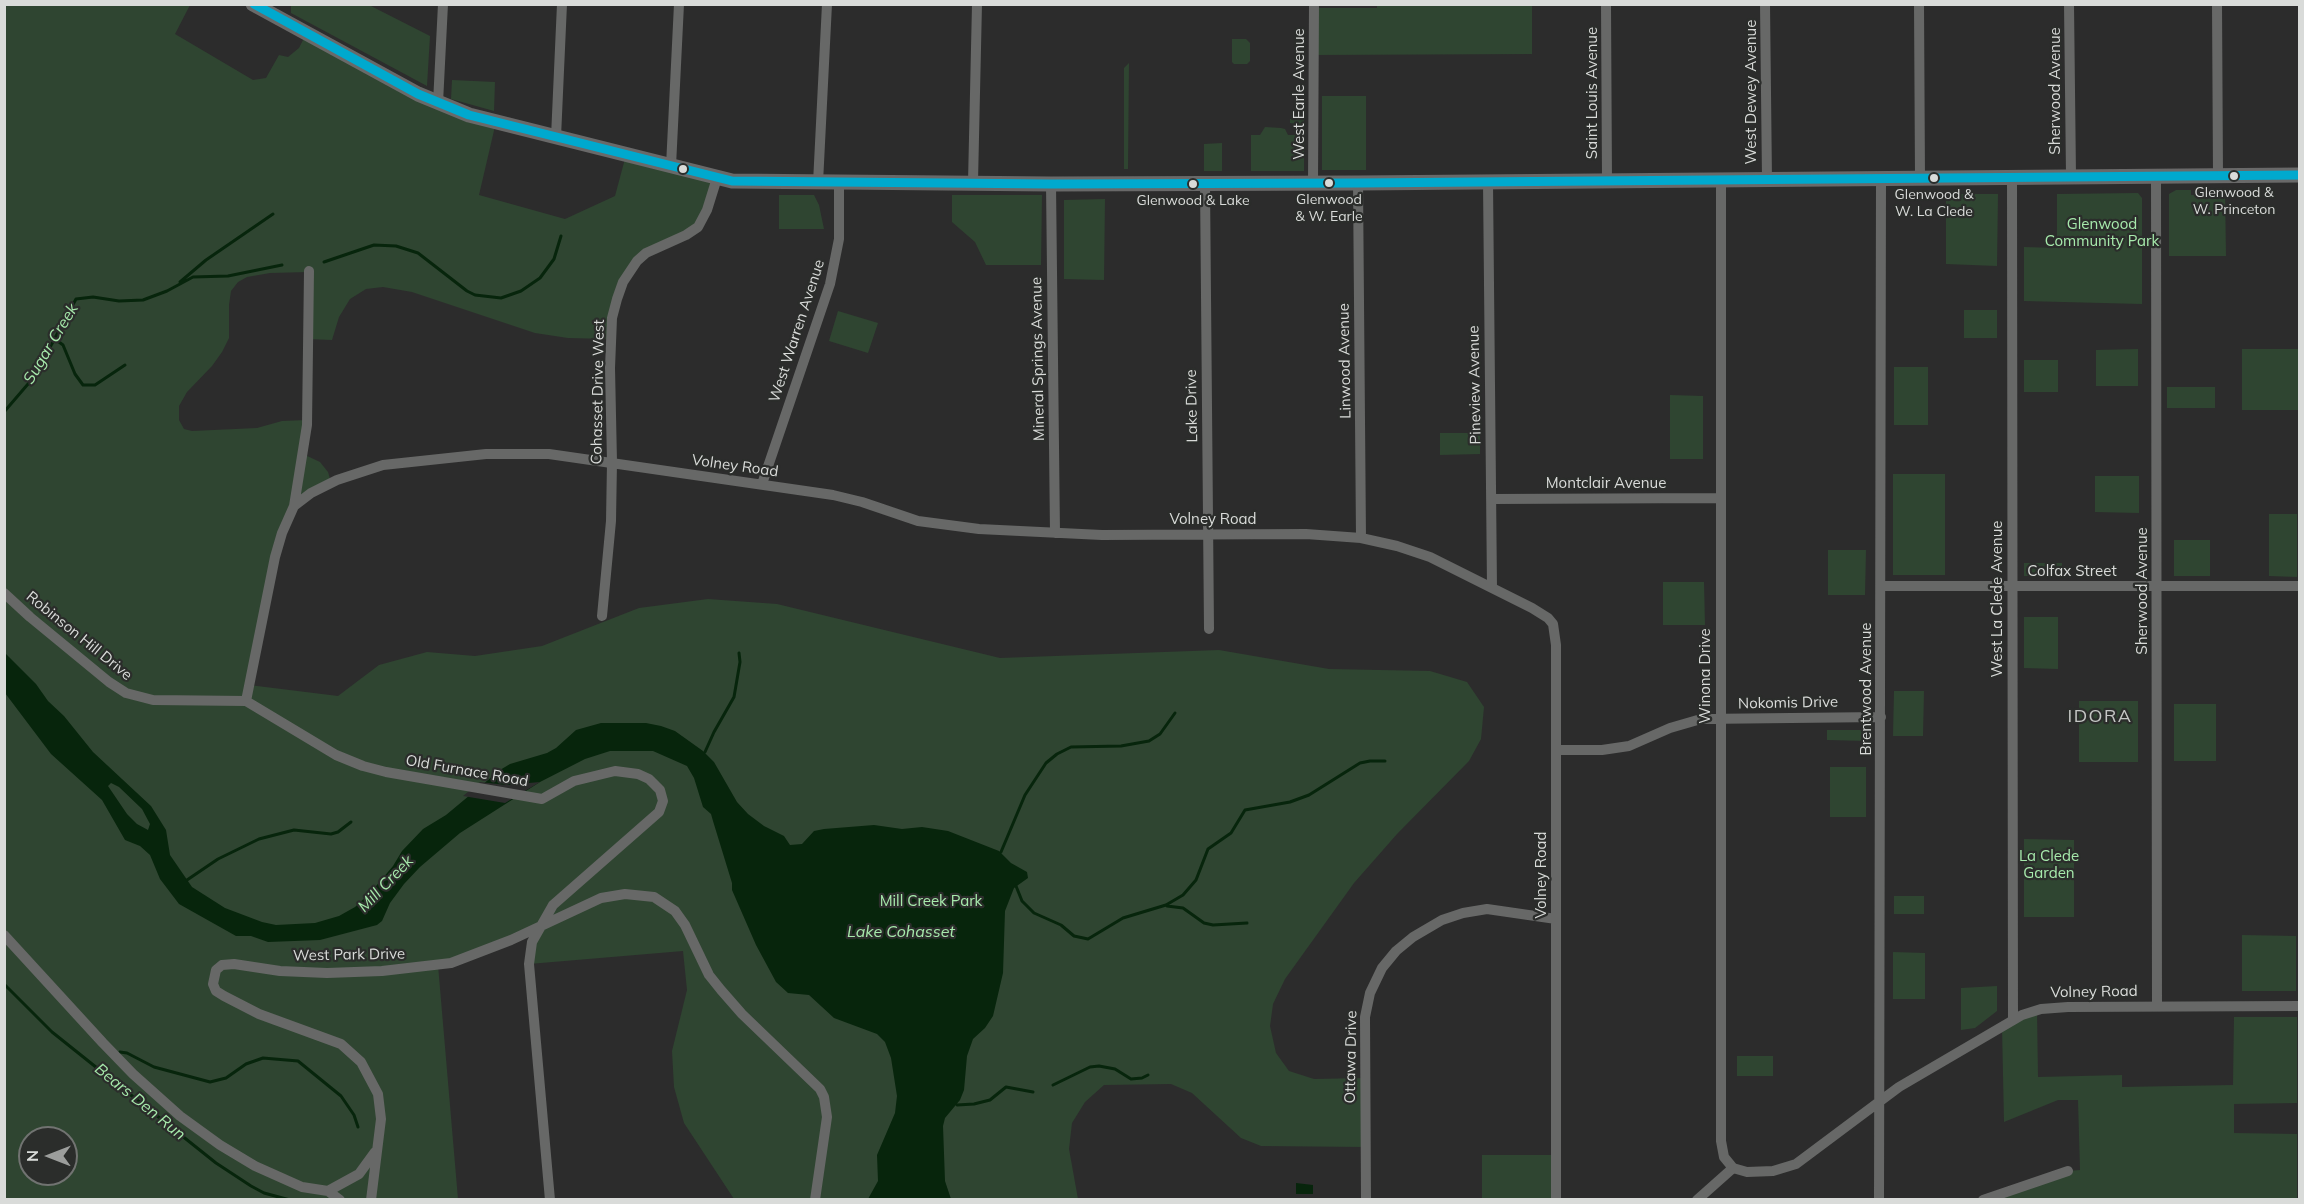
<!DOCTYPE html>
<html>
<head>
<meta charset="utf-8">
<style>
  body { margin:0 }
  #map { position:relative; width:2304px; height:1204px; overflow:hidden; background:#2c2c2c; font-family:Mulish,sans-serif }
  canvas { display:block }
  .frame { position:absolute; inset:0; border:6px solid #d9dbd9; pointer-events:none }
  .north { position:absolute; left:18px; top:1126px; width:60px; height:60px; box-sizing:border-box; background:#2b2d2b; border:2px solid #717371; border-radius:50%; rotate:270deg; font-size:16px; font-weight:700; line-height:24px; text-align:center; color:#d9dbd9 }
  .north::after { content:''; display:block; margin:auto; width:21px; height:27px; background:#9c9e9c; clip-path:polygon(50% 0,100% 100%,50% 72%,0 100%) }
</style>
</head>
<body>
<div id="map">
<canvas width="2304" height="1204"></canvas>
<div class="frame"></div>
<div class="north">N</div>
</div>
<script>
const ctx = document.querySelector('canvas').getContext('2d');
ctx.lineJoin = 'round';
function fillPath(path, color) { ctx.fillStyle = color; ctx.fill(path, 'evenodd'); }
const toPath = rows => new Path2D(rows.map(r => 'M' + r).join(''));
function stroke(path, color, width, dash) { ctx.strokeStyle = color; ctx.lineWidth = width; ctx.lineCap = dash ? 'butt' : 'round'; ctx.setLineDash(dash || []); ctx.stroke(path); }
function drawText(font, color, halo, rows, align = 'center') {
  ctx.font = font + ' Mulish,sans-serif'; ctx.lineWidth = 4.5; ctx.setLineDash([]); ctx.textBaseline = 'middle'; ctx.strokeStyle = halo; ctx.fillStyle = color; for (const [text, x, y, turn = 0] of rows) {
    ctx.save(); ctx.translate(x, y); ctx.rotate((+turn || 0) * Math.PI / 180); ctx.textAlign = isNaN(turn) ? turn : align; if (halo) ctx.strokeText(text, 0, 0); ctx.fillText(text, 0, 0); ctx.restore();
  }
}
fillPath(toPath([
  [1377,4,1532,5,1532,54,1314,55,1314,8,1377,8],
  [5,5,190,5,175,34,253,80,266,78,279,55,288,57,299,48,306,34,496,122,479,195,565,219,615,196,626,155,717,178,703,219,629,270,611,339,568,338,535,333,412,292,383,287,366,289,350,299,339,317,332,340,308,339,309,272,270,273,247,277,238,282,231,291,229,305,229,338,222,352,212,366,187,392,179,406,179,420,184,429,192,431,257,428,282,421,307,420,303,454,320,462,328,472,331,482,294,506,282,533,249,685,338,696,379,665,427,652,475,656,542,646,639,608,708,599,777,604,1000,658,1219,650,1329,669,1430,671,1467,682,1484,707,1481,739,1469,761,1397,834,1354,883,1285,979,1273,1004,1270,1026,1276,1053,1289,1071,1314,1079,1365,1078,1366,1147,1261,1146,1241,1138,1192,1093,1171,1084,1104,1085,1085,1102,1072,1123,1069,1149,1078,1199,734,1199,684,1123,674,1087,672,1051,687,990,683,951,529,964,540,928,438,965,458,1199,5,1200],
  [30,1138,66,1138,66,1174,30,1174],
  [291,5,369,5,430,36,427,86,291,13],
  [1232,39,1246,39,1250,43,1250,61,1247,64,1234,64,1232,62],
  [1129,63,1128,169,1124,169,1124,68],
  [452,80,495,82,494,111,451,99],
  [1322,96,1366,96,1366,170,1322,170],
  [1290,119,1304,119,1304,171,1251,171,1251,135,1260,135,1265,127,1281,128,1285,129,1288,135,1296,135,1296,124,1290,123],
  [1222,143,1222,171,1204,171,1204,144],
  [2176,190,2191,190,2191,195,2198,195,2199,190,2225,190,2226,256,2169,256,2169,194],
  [2138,193,2142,198,2142,304,2024,301,2024,247,2057,248,2057,194],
  [1946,194,1998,194,1997,266,1946,264],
  [779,195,814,195,819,205,824,229,779,229],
  [952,195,1042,195,1041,265,986,265,975,242,952,222],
  [1105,199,1104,280,1064,279,1064,200],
  [1964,310,1997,310,1997,338,1964,338],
  [838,311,878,323,868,353,829,341],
  [2138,349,2138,386,2096,386,2096,350],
  [2242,349,2299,349,2299,410,2242,410],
  [2024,360,2058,360,2058,392,2024,392],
  [1894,367,1928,367,1928,425,1894,425],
  [2167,387,2215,387,2215,408,2167,408],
  [1670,395,1703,396,1703,459,1670,459],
  [1440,433,1480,433,1480,454,1440,455],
  [1893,474,1945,474,1945,575,1893,575],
  [2095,476,2139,476,2139,513,2095,512],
  [2269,514,2297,514,2297,577,2269,576],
  [2174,540,2210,540,2210,576,2174,576],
  [1828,550,1866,550,1865,595,1828,595],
  [2024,563,2062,563,2062,576,2024,576],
  [1663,582,1704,582,1705,625,1663,625],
  [2024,617,2058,617,2058,669,2024,668],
  [1894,691,1924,691,1923,736,1893,736],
  [2079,701,2138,701,2138,762,2079,762],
  [2216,704,2216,761,2174,761,2174,704],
  [1827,730,1867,730,1867,741,1827,740],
  [1830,767,1866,767,1866,817,1830,817],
  [2024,839,2074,840,2074,917,2024,917],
  [1894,896,1924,896,1924,914,1894,914],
  [2242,935,2296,936,2296,991,2242,991],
  [1893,952,1925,953,1925,999,1893,999],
  [1997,986,1997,1011,1975,1028,1961,1030,1961,988],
  [2037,1010,2038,1077,2122,1075,2122,1087,2233,1085,2234,1017,2297,1017,2297,1103,2234,1104,2234,1133,2297,1134,2297,1198,1983,1200,2068,1171,2080,1170,2078,1100,2058,1100,2004,1122,2002,1027],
  [1737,1056,1773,1056,1773,1076,1737,1076],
  [1482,1155,1556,1155,1556,1199,1482,1199]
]), '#2f4531');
fillPath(toPath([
  [4,652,36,684,48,701,64,716,93,752,151,806,166,830,170,855,192,887,225,908,262,922,276,925,315,923,339,916,355,907,371,892,393,866,402,851,423,829,446,815,500,770,510,764,547,753,556,748,576,730,601,723,646,723,661,726,675,731,703,751,714,762,737,802,748,814,764,826,784,836,790,845,802,844,814,831,824,829,874,825,902,829,922,827,948,831,999,851,1011,863,1027,872,1028,878,1014,888,1005,911,1003,973,993,1016,985,1028,973,1039,967,1056,964,1090,960,1100,945,1118,943,1126,945,1181,951,1199,868,1199,878,1181,877,1155,895,1113,897,1096,891,1058,885,1042,877,1034,834,1018,809,995,788,993,776,982,756,945,732,890,732,883,713,821,711,814,703,807,694,778,687,766,653,751,610,751,585,759,540,782,460,833,420,867,404,884,390,903,382,921,377,925,320,940,268,942,251,936,236,936,179,904,160,879,150,855,140,846,125,840,102,800,51,754,5,693],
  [111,783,119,787,142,809,150,824,148,830,137,824,127,814,108,786],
  [1296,1183,1313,1185,1313,1194,1296,1194]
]), '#07250c');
fillPath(toPath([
  [480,782,507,785,540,782,505,803,463,796]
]), '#2c2c2c');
stroke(toPath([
  [324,262,374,245,396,246,418,253,467,291,475,295,501,298,521,291,540,278,554,259,561,236],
  [180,282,206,260,273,214],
  [55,339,63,345,75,374,83,385,95,385,125,365],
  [4,412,34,377,76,299,93,297,119,301,143,300,167,291,193,277,228,276,282,265],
  [705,752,714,732,734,697,740,662,739,653],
  [1001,852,1025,795,1046,763,1057,754,1071,747,1121,746,1149,741,1160,734,1175,713],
  [187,880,218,859,259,839,294,830,331,834,338,832,351,822],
  [1016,886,1022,901,1034,913,1061,925,1074,936,1088,939,1123,918,1166,905,1183,895,1196,880,1208,849,1231,833,1245,810,1290,802,1309,795,1360,763,1370,761,1385,761],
  [1167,906,1183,908,1204,923,1213,925,1247,923],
  [4,984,52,1032,216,1163,251,1186,264,1193,290,1200],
  [120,1052,127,1053,154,1067,210,1082,226,1078,246,1064,263,1058,298,1061,341,1096,354,1115,358,1127],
  [1053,1085,1090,1067,1099,1066,1115,1069,1131,1079,1142,1078,1148,1075],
  [957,1105,974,1104,990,1100,1006,1087,1033,1092]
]), '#07250c', 3);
stroke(toPath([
  [1606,4,1607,181],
  [1765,4,1767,180],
  [1919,4,1920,178],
  [2069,4,2071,176],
  [2217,4,2218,175],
  [438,103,443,4],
  [556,137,562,4],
  [671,166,679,4],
  [2156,176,2157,1006],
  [2012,177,2013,1020],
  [1721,181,1721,1141,1724,1157,1733,1168],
  [973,182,977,4],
  [1488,182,1492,588],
  [818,183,827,4],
  [1313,183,1314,4],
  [1358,183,1361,538],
  [1051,184,1055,533],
  [1205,184,1209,629],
  [762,484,830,284,839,239,839,183],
  [1492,499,1720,498],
  [294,506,311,493,337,480,383,465,486,454,549,454,833,495,862,502,918,521,979,529,1102,535,1306,534,1361,538,1397,546,1430,557,1532,608,1548,618,1553,624,1556,645,1556,1200],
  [1881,586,2300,586],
  [4,593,30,617,109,682,126,693,153,700,246,701],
  [602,616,611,521,612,462,610,368,612,318,617,299,623,282,637,261,646,253,686,235,698,227,707,210,717,178],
  [246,701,336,755,363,766,386,772,542,799,574,781,615,771,638,774,649,779,660,790,663,801,659,812,553,905,532,942,529,964,550,1200],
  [246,701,275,557,282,533,294,506,307,425,309,271],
  [1556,750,1602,750,1629,746,1670,728,1701,719,1881,717],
  [4,935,103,1043,133,1074,180,1116,220,1145,255,1166,302,1187,328,1191,340,1200],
  [1733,1168,1747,1172,1773,1171,1796,1164,1899,1087,2022,1015,2041,1009,2068,1007,2300,1006],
  [328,1191,359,1174,375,1152],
  [371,1200,381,1119,378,1094,361,1062,341,1044,259,1014,224,996,216,991,213,984,216,970,222,965,234,964,280,971,327,973,382,971,451,963,511,940,601,898,625,894,654,897,675,911,685,925,709,975,721,990,742,1014,820,1089,824,1097,827,1117,815,1200],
  [1366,1200,1365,1017,1370,993,1382,968,1396,951,1413,937,1442,920,1463,913,1487,909,1556,919],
  [1697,1200,1733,1168],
  [1879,1200,1881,179],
  [1983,1200,2068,1171]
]), '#676867', 10);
stroke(toPath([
  [253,4,418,94,469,115,732,181,1051,184,1358,183,2300,175]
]), '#696969', 15);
stroke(toPath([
  [254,4,418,94,469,115,732,181,1051,184,1358,183,2300,175]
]), '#00a9ce', 9);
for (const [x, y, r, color] of [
  [683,169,5,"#d9dbd9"],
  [2234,176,5,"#d9dbd9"],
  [1934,178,5,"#d9dbd9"],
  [1329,183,5,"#d9dbd9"],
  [1193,184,5,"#d9dbd9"]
]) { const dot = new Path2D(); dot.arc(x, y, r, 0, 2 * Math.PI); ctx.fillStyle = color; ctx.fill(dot); stroke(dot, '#2b2d2b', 2); }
drawText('14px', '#d9dbd9', '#2b2d2b', [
  ["Glenwood &",2234,193],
  ["W. Princeton",2234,210],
  ["Glenwood &",1934,195],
  ["W. La Clede",1934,212],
  ["Glenwood",1329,200],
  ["& W. Earle",1329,217],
  ["Glenwood & Lake",1193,201]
]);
drawText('15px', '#d9dbd9', '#2b2d2b', [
  ["Sherwood Avenue",2055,91,-90],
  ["West Dewey Avenue",1751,92,-90],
  ["Saint Louis Avenue",1592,93,-90],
  ["West Earle Avenue",1299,94,-90],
  ["West Warren Avenue",797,331,-72],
  ["Mineral Springs Avenue",1038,359,-91],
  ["Linwood Avenue",1345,361,-91],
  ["Pineview Avenue",1475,385,-91],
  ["Cohasset Drive West",598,392,-89],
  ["Lake Drive",1192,406,-91],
  ["Volney Road",735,466,8],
  ["Montclair Avenue",1606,483],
  ["Volney Road",1213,519],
  ["Colfax Street",2072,571],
  ["Sherwood Avenue",2142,591,-90],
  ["West La Clede Avenue",1997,599,-90],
  ["Robinson Hill Drive",79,636,39],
  ["Winona Drive",1705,676,-90],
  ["Brentwood Avenue",1866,689,-90],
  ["Nokomis Drive",1788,703,-1],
  ["Old Furnace Road",467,771,10],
  ["Volney Road",1541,875,-90],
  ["West Park Drive",349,955,-1],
  ["Volney Road",2094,992,-1],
  ["Ottawa Drive",1351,1057,-89]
]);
drawText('15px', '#a7eaac', '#2b2d2b', [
  ["Glenwood",2102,224],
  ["Community Park",2102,241],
  ["La Clede",2049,856],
  ["Garden",2049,873],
  ["Mill Creek Park",931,901]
]);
drawText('italic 16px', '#a6e9ab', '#2b2d2b', [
  ["Sugar Creek",51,344,-59],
  ["Mill Creek",386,884,-46],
  ["Lake Cohasset",901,932],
  ["Bears Den Run",140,1102,39]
]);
ctx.letterSpacing = '1.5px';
drawText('18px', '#c4c6c4', '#2b2d2b', [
  ["IDORA",2100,717]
]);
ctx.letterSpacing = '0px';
</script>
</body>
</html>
